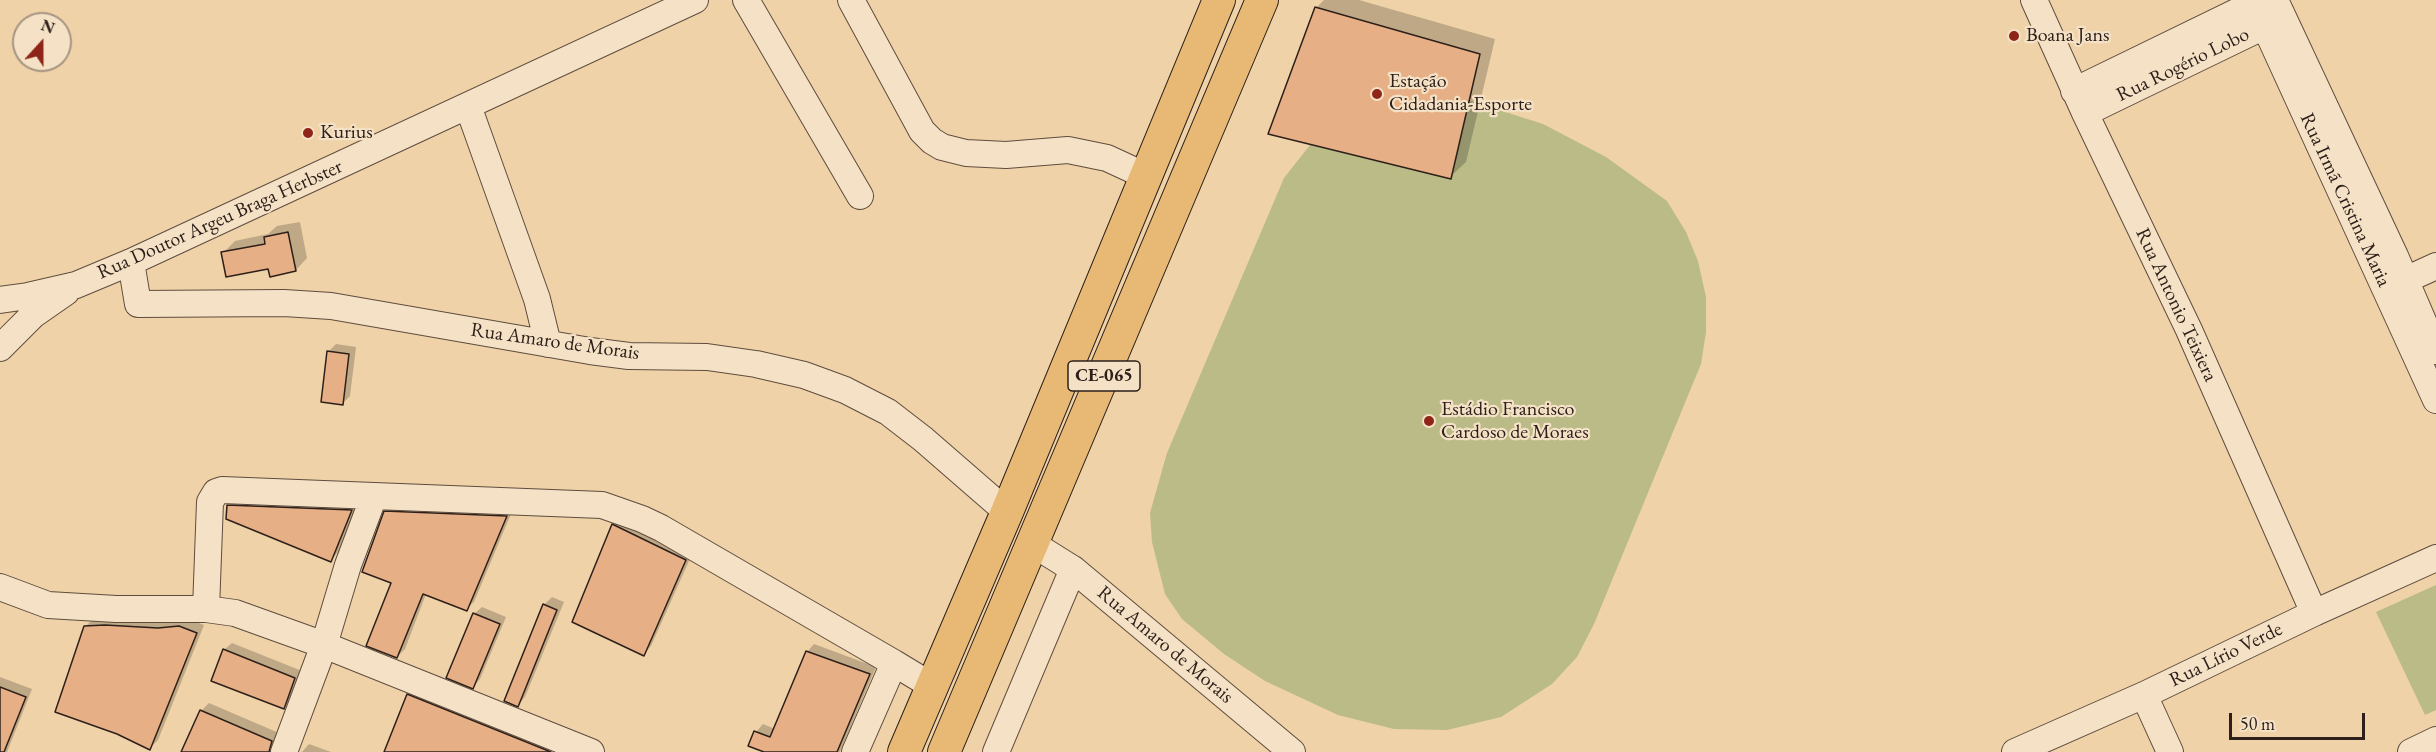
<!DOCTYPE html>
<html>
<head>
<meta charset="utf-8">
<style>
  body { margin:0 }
  #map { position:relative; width:2436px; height:752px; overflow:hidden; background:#efd2a7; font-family:"EB Garamond",serif }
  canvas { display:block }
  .north { position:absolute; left:12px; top:12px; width:60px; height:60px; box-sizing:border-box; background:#f5e2c6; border:2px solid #a59482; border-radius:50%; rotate:21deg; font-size:16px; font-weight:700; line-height:24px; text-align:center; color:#2d201b }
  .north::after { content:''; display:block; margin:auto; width:21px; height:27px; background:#8f2418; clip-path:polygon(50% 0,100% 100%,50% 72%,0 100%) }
  .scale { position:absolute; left:2229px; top:713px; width:136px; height:27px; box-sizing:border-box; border:3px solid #2d201b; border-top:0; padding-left:8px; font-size:18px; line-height:21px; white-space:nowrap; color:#2d201b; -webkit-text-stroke:4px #f5e2c6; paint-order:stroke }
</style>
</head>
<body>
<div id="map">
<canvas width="2436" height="752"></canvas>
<div class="north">N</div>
<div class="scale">50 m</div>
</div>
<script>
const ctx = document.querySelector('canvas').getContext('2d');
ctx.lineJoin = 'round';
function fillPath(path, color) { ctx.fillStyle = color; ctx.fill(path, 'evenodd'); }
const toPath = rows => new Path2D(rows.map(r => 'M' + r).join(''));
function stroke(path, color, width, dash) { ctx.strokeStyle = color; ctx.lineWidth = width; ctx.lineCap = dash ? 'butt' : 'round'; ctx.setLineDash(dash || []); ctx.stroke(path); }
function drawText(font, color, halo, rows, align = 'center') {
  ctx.font = font + ' "EB Garamond",serif'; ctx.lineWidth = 4.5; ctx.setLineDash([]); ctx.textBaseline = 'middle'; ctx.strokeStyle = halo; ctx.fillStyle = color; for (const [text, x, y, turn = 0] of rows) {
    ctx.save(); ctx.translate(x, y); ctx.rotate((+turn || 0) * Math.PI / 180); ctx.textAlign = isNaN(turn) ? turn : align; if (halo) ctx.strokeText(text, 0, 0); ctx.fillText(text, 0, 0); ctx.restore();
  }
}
fillPath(toPath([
  [1436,97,1471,101,1543,124,1606,157,1667,201,1686,232,1698,261,1706,297,1706,332,1701,364,1689,393,1594,624,1577,657,1552,684,1501,717,1447,730,1394,729,1338,715,1265,681,1224,654,1182,619,1165,594,1152,542,1150,513,1167,453,1284,178,1310,145,1342,121],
  [2436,585,2436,710,2425,715,2376,612]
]), '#babb87');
fillPath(toPath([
  [1324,0,1359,0,1495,39,1466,162,1450,177,1316,8],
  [300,222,307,258,296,270,270,267,223,253,235,241,268,234,277,226],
  [336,344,356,347,350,396,342,404,329,351],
  [236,498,358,503,338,552,331,560,228,506],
  [393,504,513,509,474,602,466,609,426,594,405,649,397,657,393,582,386,512],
  [621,518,693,552,651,646,644,654,614,525],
  [552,597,564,602,525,697,518,705,544,605],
  [482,607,506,617,480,679,473,687,474,614],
  [93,619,188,619,204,625,158,740,150,748,118,733,85,627],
  [232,643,302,671,291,699,284,707,224,650],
  [814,644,876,667,840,752,768,752,756,732,763,724,775,729,807,652],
  [0,677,32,689,7,752,0,752],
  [416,688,551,742,547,752,385,752,408,695],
  [209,703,279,733,271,752,183,752,201,711],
  [309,744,331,752,302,752]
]), '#0003');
const building = toPath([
  [1315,7,1480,54,1451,179,1268,134,1315,7],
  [288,232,296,271,270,277,268,269,226,277,221,252,265,244,264,237,288,232],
  [327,351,349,354,343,405,321,402,327,351],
  [227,505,352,510,331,562,226,519,227,505],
  [384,511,507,516,467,611,423,594,397,658,366,646,391,583,362,572,384,511],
  [612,524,686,560,644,656,572,622,612,524],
  [543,604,557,610,518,707,504,701,543,604],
  [473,613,500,624,473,689,446,678,473,613],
  [105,625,158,628,179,626,197,633,150,750,117,734,55,712,84,626,105,625],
  [223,649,295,678,284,709,211,681,223,649],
  [806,651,870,674,837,752,764,752,748,746,754,731,770,737,806,651],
  [0,687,26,697,4,752,0,752,0,687],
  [407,694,551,752,384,752,407,694],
  [200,710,272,741,269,752,181,752,200,710]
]);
fillPath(building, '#e7af85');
stroke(building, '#2d201b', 1.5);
const minor = toPath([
  [746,0,860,196],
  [851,0,922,131,932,141,942,147,966,153,1006,155,1068,150,1107,158,1146,176],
  [2034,0,2085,113,2189,330,2314,613],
  [2253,0,2436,400],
  [2275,0,2395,256,2436,351],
  [2074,91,2261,0],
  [468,106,537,299,548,344],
  [2085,113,2281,18],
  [131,262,138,304,284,303,331,306,590,351,629,356,707,357,756,364,804,375,845,390,888,412,923,439,1007,512],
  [2390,287,2436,266],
  [0,300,28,296,76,285,131,262,695,0],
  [0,348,33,315,66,292],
  [1033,544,1073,569,1292,752],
  [0,587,48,605,116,609,206,609,235,613,324,645,591,752],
  [206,609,210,502,216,492,222,490,602,505,642,519,661,528,894,663,855,752],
  [894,663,932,686],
  [2144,695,2170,752],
  [284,752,324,645,348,565,374,496],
  [996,752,1073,569],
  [2015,752,2144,695,2314,613,2436,558],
  [2411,752,2436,740]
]);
const major = toPath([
  [904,752,1007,512,1219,0],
  [944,752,1262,0]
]);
stroke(minor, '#5e4c3e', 28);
stroke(major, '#2d201b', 34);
stroke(minor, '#f5e2c6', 26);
stroke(major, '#e8b974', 32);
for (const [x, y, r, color] of [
  [2014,36,6,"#8f2418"],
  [1377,94,6,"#8f2418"],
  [308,133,6,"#8f2418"],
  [1429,421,6,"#8f2418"]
]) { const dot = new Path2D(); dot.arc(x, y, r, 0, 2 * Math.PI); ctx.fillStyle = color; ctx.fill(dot); stroke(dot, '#f5e2c6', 2); }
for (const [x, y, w] of [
  [1104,376,72]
]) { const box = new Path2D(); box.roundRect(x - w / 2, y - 15, w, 30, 4.5); ctx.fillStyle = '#f5e2c6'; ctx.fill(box); stroke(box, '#2d201b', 1.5); }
drawText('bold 18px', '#2d201b', null, [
  ["CE-065",1104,376]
]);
drawText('20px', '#2d201b', '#f5e2c6', [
  ["Boana Jans",2026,36],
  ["Estação",1389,82],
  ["Cidadania-Esporte",1389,105],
  ["Kurius",320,133],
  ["Estádio Francisco",1441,410],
  ["Cardoso de Moraes",1441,433]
], 'left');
drawText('20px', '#2d201b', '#f5e2c6', [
  ["Rua Rogério Lobo",2183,65,-26],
  ["Rua Irmã Cristina Maria",2345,200,65],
  ["Rua Doutor Argeu Braga Herbster",220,220,-24],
  ["Rua Antonio Teixiera",2176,305,65],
  ["Rua Amaro de Morais",555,342,8],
  ["Rua Amaro de Morais",1165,645,40],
  ["Rua Lírio Verde",2226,655,-26]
]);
</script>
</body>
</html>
